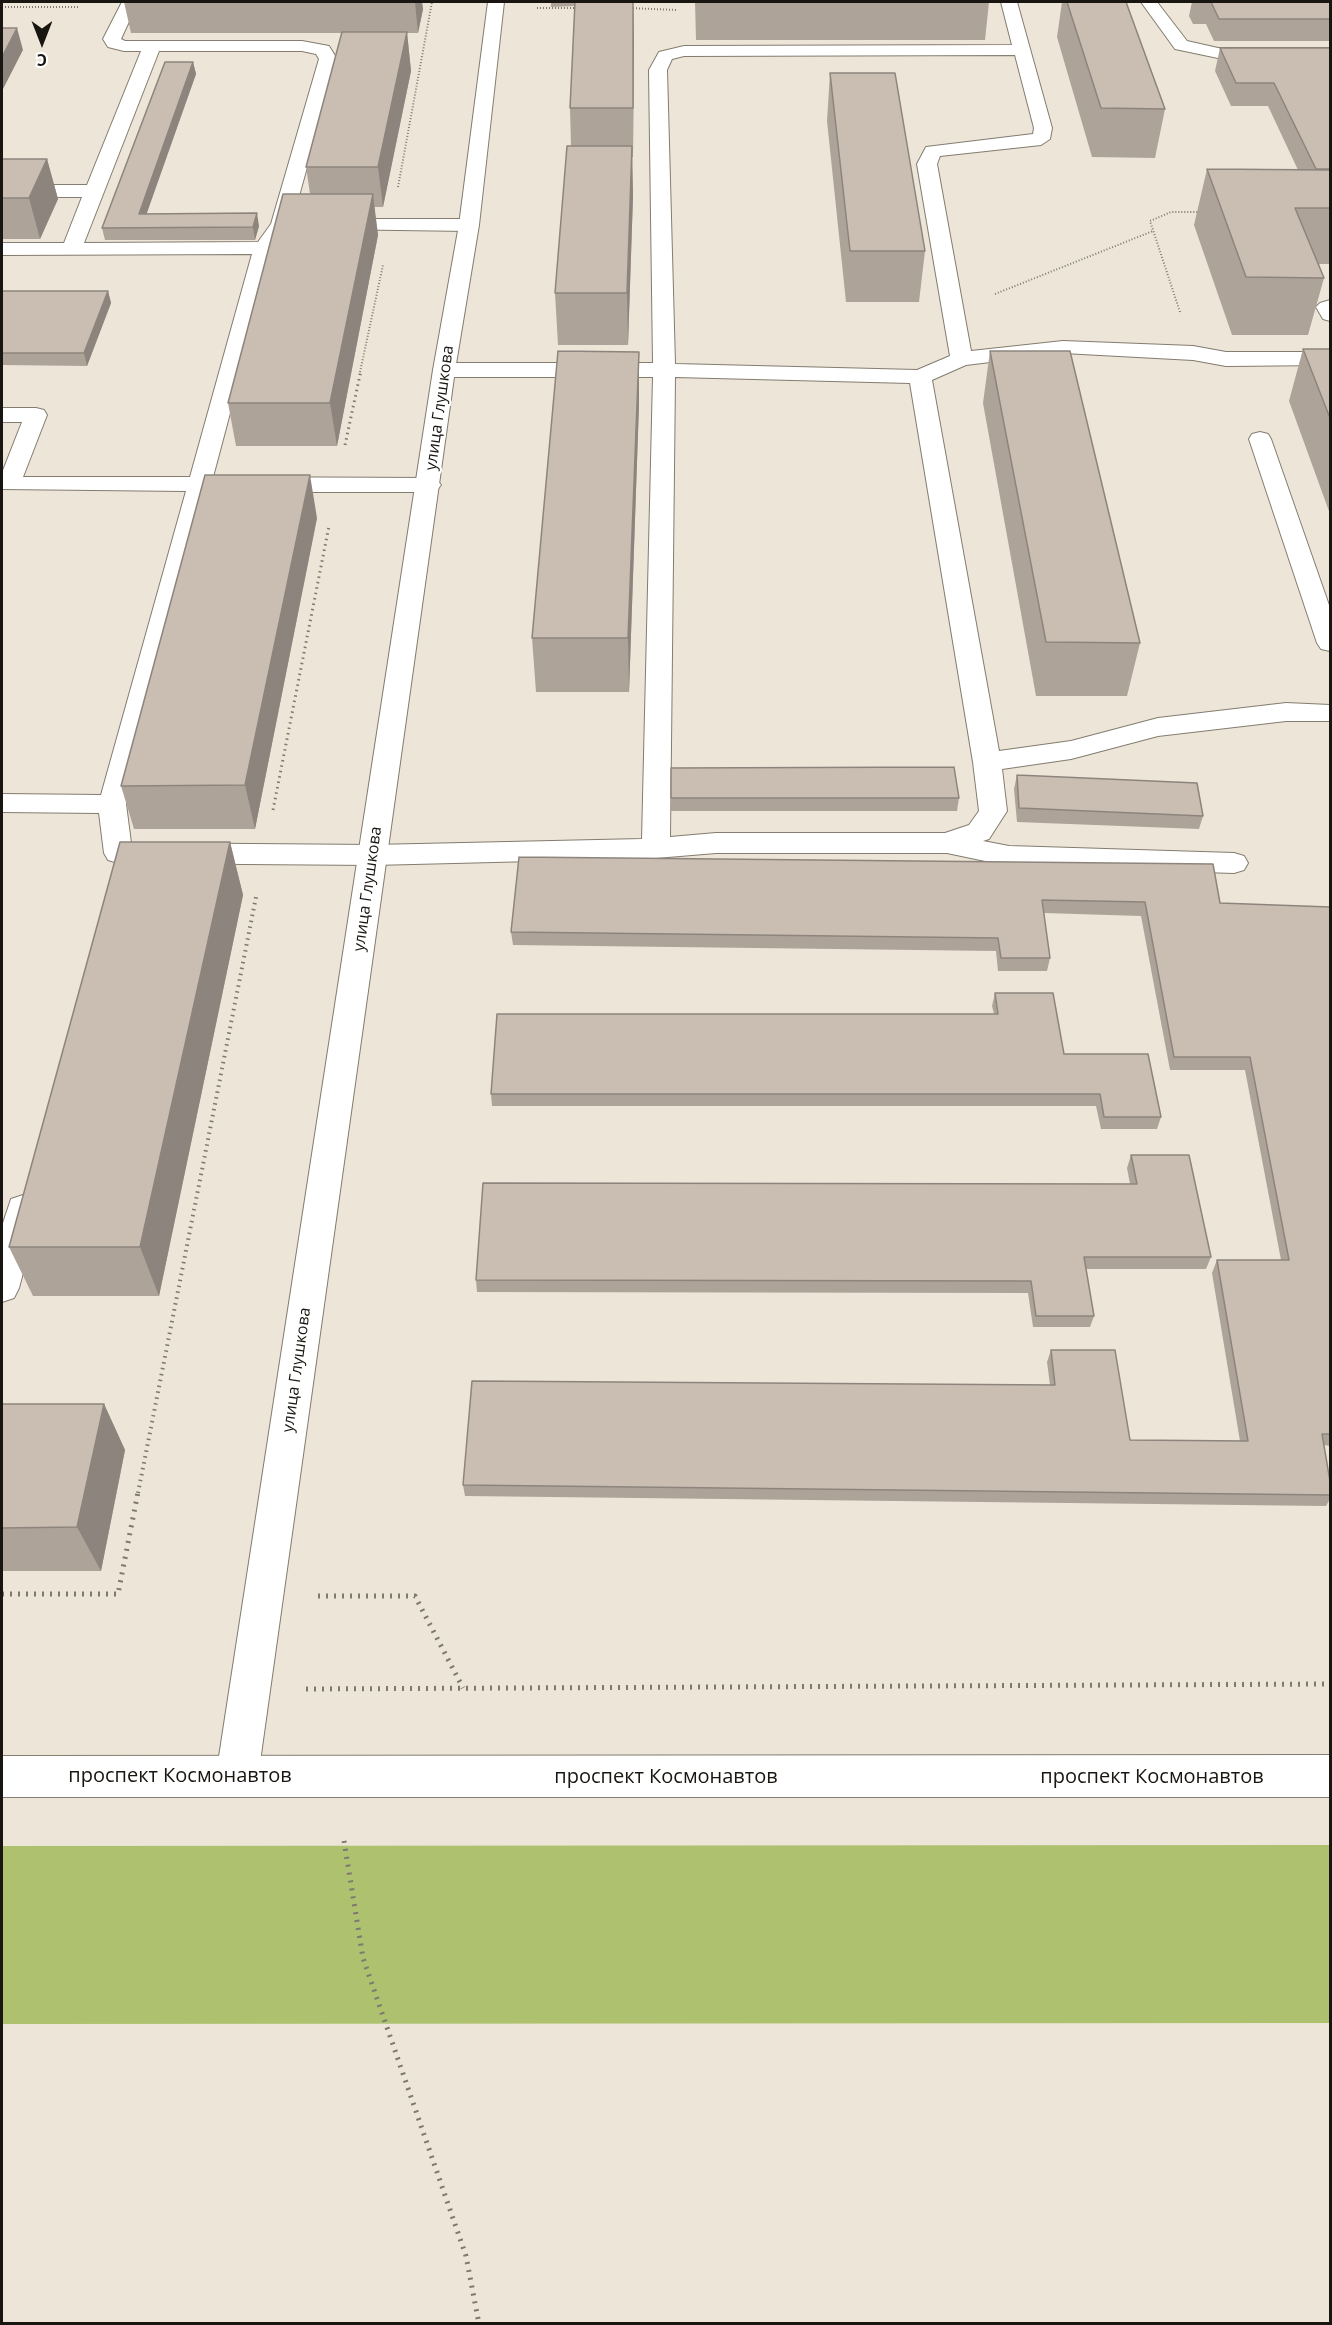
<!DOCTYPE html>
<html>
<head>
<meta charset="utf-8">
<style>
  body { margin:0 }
  #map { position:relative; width:1332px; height:2325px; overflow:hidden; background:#ede6d8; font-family:"Open Sans",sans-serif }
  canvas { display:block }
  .frame { position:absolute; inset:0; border:3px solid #191611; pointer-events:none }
  .north { position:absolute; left:12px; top:12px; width:60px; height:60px; -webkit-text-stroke:4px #fff; paint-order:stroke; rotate:180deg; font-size:16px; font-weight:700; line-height:24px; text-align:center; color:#191611 }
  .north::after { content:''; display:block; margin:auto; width:21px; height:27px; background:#191611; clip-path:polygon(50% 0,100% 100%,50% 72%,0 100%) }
</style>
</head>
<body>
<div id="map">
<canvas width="1332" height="2325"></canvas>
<div class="frame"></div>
<div class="north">С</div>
</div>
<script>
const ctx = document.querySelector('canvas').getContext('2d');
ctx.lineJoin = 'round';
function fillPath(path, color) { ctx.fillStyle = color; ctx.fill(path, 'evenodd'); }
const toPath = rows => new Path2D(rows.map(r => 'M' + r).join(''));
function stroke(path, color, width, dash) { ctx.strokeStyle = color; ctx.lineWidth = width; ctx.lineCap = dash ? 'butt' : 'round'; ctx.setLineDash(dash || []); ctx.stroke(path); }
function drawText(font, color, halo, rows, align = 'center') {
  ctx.font = font + ' "Open Sans",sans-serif'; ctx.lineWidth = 4.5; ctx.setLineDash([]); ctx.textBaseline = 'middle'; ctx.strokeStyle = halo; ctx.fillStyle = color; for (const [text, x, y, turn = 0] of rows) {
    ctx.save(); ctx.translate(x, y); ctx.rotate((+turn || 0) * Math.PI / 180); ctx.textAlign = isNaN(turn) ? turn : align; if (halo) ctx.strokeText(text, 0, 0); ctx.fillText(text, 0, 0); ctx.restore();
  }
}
fillPath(toPath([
  [1330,1845,1330,2023,2,2024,2,1846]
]), '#adc16e');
const service = toPath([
  [122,2,138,2,121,39,125,41,302,41,329,46,337,59,291,225,274,248,213,477,429,478,437,480,441,485,437,490,429,492,209,492,126,804,131,843,373,845,642,839,653,377,444,377,436,375,433,370,436,365,444,363,653,363,649,70,659,52,684,46,1012,45,1001,2,1017,2,1052,128,1050,139,1041,145,940,156,937,164,971,351,1063,341,1193,346,1226,352,1330,352,1330,365,1226,366,1193,360,1063,353,966,365,932,380,999,751,1071,741,1158,718,1286,703,1330,705,1330,721,1286,721,1158,736,1071,759,1002,769,1007,811,989,839,983,841,1009,846,1234,853,1244,856,1248,863,1244,870,1234,873,1009,866,947,853,716,853,656,858,373,865,118,863,108,860,104,853,99,813,2,812,2,794,101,795,186,491,2,489,2,473,22,422,2,422,2,408,36,408,44,410,47,415,23,477,190,477,252,254,2,255,2,243,64,243,82,197,2,197,2,185,87,185,141,51,124,51,108,47,103,39,122,2],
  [159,51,302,51,316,54,319,59,271,224,258,242,84,243,159,51],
  [1015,55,1034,128,1033,134,926,147,917,164,950,356,917,370,675,364,667,70,672,59,684,56,1015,55],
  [675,377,910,383,973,762,979,811,969,825,945,833,716,833,670,837,675,377],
  [1141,2,1157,2,1187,41,1218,48,1330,48,1330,58,1218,58,1175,49,1141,2],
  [333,219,469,219,476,221,479,225,476,229,469,231,326,229,323,225,326,221,333,219],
  [1330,300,1330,321,1323,319,1316,307,1320,303,1330,300],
  [1260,432,1268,434,1271,439,1330,608,1330,651,1321,649,1317,643,1249,439,1252,434,1260,432],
  [23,1195,35,1199,40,1209,19,1288,14,1298,2,1302,2,1226,11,1199,23,1195]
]);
const minor = toPath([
  [488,2,504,2,479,225,455,370,258,1776,252,1791,237,1797,222,1791,216,1776,433,370,459,225,488,2]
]);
const tertiary = toPath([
  [1330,1755,1330,1797,2,1797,2,1756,1330,1755]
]);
stroke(service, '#837c6f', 2);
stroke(minor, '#837c6f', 2);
stroke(tertiary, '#837c6f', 2);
stroke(toPath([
  [2,7,80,7],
  [537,8,580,8],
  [630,8,676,10],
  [398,187,432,2],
  [995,294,1153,231],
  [1180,312,1150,221,1171,212,1200,212],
  [360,372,383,265]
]), '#7e7970', 2, [1, 2]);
stroke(toPath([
  [345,445,361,370],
  [273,810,329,526]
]), '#7e7970', 3, [1.5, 4]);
stroke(toPath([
  [138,1493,256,897]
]), '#7e7970', 4, [1.5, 4.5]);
stroke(toPath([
  [2,1594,118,1594,138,1492],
  [318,1596,415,1596,463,1688],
  [306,1689,1330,1684],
  [344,1841,363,1958,466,2256,479,2324]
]), '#7e7970', 5, [2, 6]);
fillPath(service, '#fff');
fillPath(minor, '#fff');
fillPath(tertiary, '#fff');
fillPath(toPath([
  [124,2,422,2,423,9,418,33,407,33,411,71,383,207,374,207,378,235,337,446,236,446,228,403,310,194,306,167,342,33,131,33],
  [551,2,633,2,633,157,632,157,633,196,628,345,558,345,555,293,571,146,570,108,575,6,551,7],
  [695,2,989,2,985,40,696,40],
  [1062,2,1126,2,1165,109,1155,158,1092,157,1057,37],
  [1192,2,1330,2,1330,41,1214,41,1206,24,1193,24,1189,16],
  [1220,48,1330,48,1330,264,1319,264,1324,278,1308,335,1232,335,1194,225,1207,169,1298,170,1268,106,1231,106,1215,71],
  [193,62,196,74,146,214,259,226,255,240,105,240,102,228],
  [830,73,925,251,919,302,846,302,827,121],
  [2,159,47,159,58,199,40,239,2,239],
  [2,291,108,291,111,303,87,366,2,365],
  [1303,349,1330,349,1330,514,1289,401],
  [990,351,1140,643,1127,696,1036,696,983,403],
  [639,352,639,404,629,692,536,692,532,638],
  [317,518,255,829,134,829,121,786],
  [671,768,959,798,957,811,671,811],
  [1017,775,1203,816,1199,829,1017,822,1014,789],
  [230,842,243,895,159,1296,33,1296,9,1247],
  [519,857,1220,903,1330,907,1330,1446,1324,1445,1330,1481,1330,1499,1326,1506,465,1496,463,1485,1050,1385,1047,1362,1051,1350,1130,1440,1240,1441,1212,1273,1217,1260,1281,1260,1245,1070,1170,1070,1141,916,1044,913,1050,958,1047,971,998,971,996,951,513,945,511,932],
  [995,993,1064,1054,1161,1117,1157,1129,1101,1129,1096,1106,492,1106,491,1094,994,1014,992,1006],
  [1131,1155,1211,1257,1206,1269,1086,1269,1094,1316,1090,1327,1033,1327,1028,1293,477,1292,476,1280,1130,1184,1127,1168],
  [2,1404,104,1404,125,1450,101,1571,2,1571]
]), '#aea399');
fillPath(toPath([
  [415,2,422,2,423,9,418,33],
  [633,2,634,40,633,157],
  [17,28,23,50,2,91,2,57],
  [407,32,411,71,383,207,378,167],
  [193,62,196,74,142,227,139,214],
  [632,146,633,196,628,345,627,293],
  [47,159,58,199,40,239,29,198],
  [373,194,378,235,337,446,330,403],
  [257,213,259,226,255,240,253,227],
  [108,291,111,303,87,366,84,353],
  [639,352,639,404,629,692,628,638],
  [310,475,317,518,255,829,245,785],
  [230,842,243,895,159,1296,140,1247],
  [104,1404,125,1450,101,1571,77,1527]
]), '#8d857d');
const building = toPath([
  [575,2,633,2,633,108,570,108,575,2],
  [1067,2,1126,2,1165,109,1101,108,1067,2],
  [1197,2,1330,2,1330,19,1219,19,1211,2,1197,2],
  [2,28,17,28,2,57,2,28],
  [342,32,407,32,378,167,306,167,342,32],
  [1220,48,1330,48,1330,169,1316,169,1274,83,1236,83,1220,48],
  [165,62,193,62,139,214,257,213,253,227,102,228,165,62],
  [830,73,895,73,925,251,850,251,830,73],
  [567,146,632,146,627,293,555,293,567,146],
  [2,159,47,159,29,198,2,198,2,159],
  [1207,169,1330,170,1330,208,1295,208,1324,278,1246,277,1207,169],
  [283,194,373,194,330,403,228,403,283,194],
  [2,291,108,291,84,353,2,353,2,291],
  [1303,349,1330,349,1330,418,1303,349],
  [558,351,639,352,628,638,532,638,558,351],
  [990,351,1070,351,1140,643,1046,642,990,351],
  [205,475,310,475,245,785,121,786,205,475],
  [954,767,959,798,671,798,671,768,954,767],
  [1017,775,1197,783,1203,816,1019,808,1017,775],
  [120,842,230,842,140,1247,9,1247,120,842],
  [519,857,1213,864,1220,903,1330,907,1330,1434,1322,1434,1330,1481,1330,1495,463,1485,472,1381,1055,1385,1051,1350,1115,1350,1130,1440,1248,1441,1217,1260,1289,1260,1250,1057,1174,1057,1145,902,1042,900,1050,958,1001,958,998,938,511,932,519,857],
  [995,993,1053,993,1064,1054,1148,1054,1161,1117,1104,1117,1100,1094,491,1094,497,1014,998,1014,995,993],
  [1131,1155,1189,1155,1211,1257,1084,1257,1094,1316,1036,1316,1031,1281,476,1280,483,1183,1137,1184,1131,1155],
  [2,1404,104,1404,77,1527,2,1528,2,1404]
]);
fillPath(building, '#cabeb2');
stroke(building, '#8d857d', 1.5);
drawText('16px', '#191611', '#fff', [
  ["улица Глушкова",440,408,-82],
  ["улица Глушкова",368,889,-82],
  ["улица Глушкова",297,1370,-82]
]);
drawText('20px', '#191611', '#fff', [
  ["проспект Космонавтов",180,1776],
  ["проспект Космонавтов",666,1777],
  ["проспект Космонавтов",1152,1777]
]);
</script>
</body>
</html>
